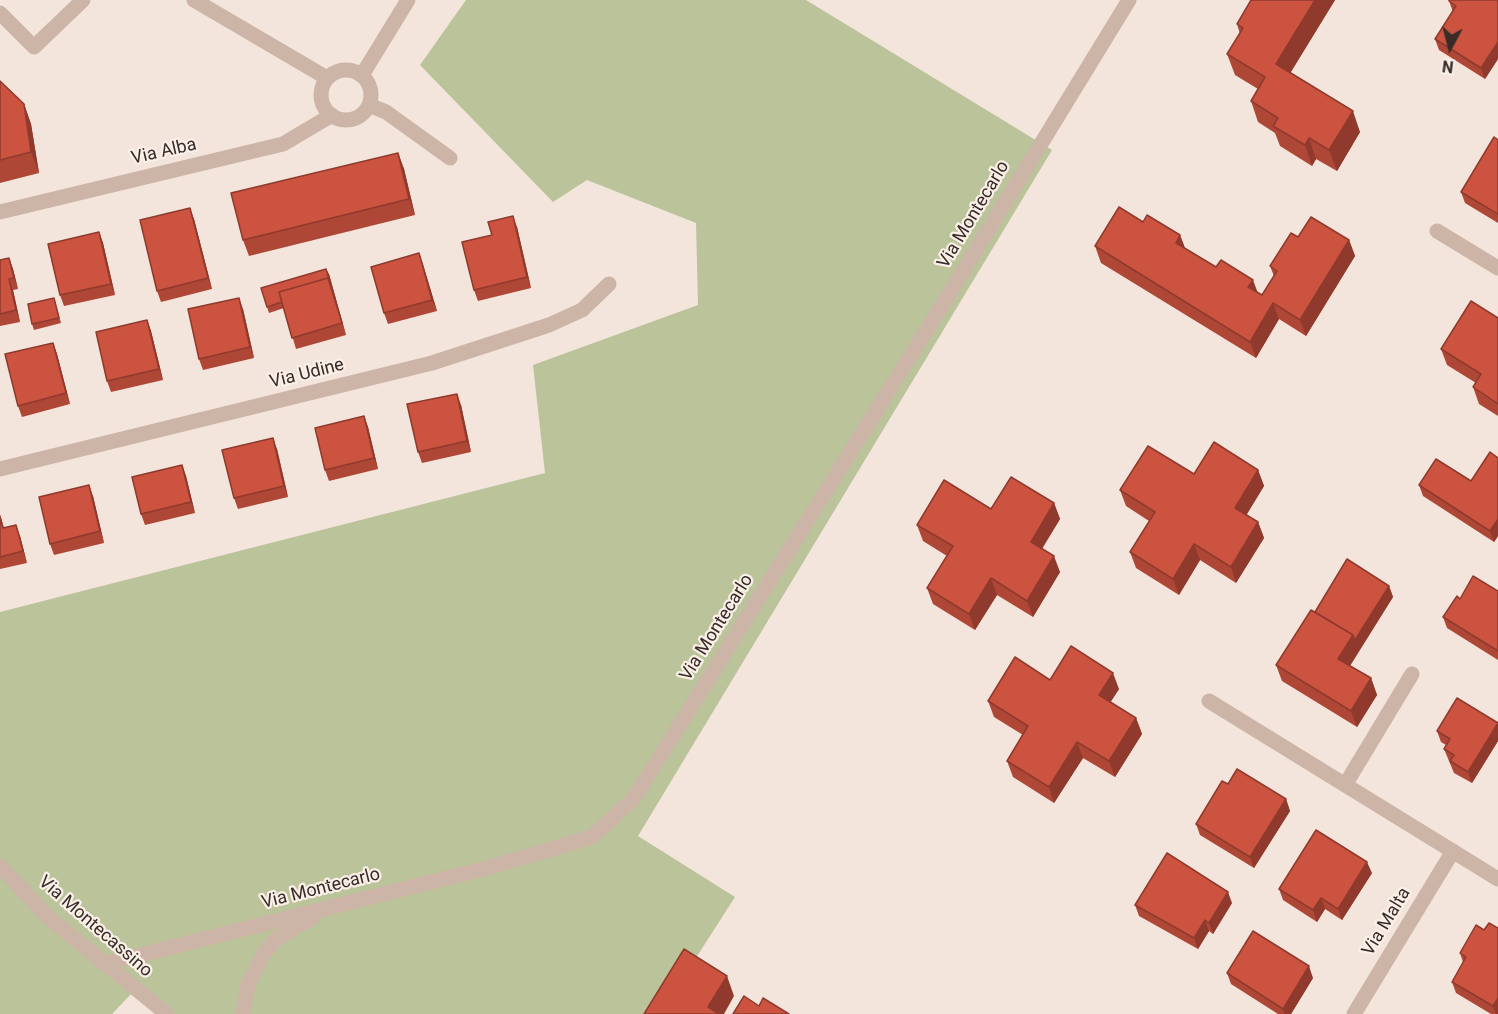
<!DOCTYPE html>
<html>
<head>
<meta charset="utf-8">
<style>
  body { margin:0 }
  #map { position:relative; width:1498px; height:1014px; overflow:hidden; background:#f3e5db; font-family:Roboto,sans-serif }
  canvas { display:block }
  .north { position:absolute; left:1420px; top:18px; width:60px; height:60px; -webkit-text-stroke:4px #fbf0e8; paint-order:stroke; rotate:187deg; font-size:16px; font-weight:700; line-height:24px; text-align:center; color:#382b28 }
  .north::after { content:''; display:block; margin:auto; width:21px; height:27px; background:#382b28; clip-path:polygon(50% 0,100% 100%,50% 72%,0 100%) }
</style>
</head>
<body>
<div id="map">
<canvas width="1498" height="1014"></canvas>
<div class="north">N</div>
</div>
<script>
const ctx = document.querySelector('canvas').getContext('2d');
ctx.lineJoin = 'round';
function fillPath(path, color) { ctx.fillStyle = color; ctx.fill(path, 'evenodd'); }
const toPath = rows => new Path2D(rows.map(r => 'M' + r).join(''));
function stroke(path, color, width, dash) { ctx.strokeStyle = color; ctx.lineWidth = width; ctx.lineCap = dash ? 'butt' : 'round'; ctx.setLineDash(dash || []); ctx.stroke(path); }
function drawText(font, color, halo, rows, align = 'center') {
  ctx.font = font + ' Roboto,sans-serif'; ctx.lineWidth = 4.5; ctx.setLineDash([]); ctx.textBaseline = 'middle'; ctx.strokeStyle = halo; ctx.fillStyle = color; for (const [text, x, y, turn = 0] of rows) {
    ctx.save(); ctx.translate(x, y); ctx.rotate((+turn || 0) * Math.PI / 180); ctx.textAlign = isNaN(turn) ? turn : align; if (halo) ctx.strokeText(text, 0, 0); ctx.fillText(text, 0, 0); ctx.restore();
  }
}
fillPath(toPath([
  [466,0,806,0,1052,150,638,836,735,897,660,1014,155,1014,131,994,112,1014,0,1014,0,612,545,473,533,365,698,305,696,223,587,180,553,202,420,65]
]), '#bac39a');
stroke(toPath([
  [194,0,327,78],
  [0,13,34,47,83,0],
  '321 95a25 25 0 1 1 50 0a25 25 0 1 1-50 0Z',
  [362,75,408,0],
  [369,105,386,112,450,158],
  [0,212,283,144,332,115],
  [1437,231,1498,268],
  [0,469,432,363,549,325,582,310,609,284],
  [1209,701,1498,879],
  [1345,785,1412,674],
  [0,866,49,918,167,1014],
  [104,964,487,868,592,837,634,798,946,299,1129,0],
  [243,1014,248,984,264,953,276,939,315,916],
  [1354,1014,1453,851]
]), '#ccb4a6', 15);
fillPath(toPath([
  [1251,0,1335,0,1290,73,1360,132,1337,171,1316,159,1312,166,1280,146,1275,133,1258,122,1251,101,1258,89,1235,75,1227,54,1240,34,1237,24],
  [1498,0,1498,59,1485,79,1439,50,1435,39,1453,12,1449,1],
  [0,81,24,104,31,124,39,173,0,183],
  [1498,140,1498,223,1465,203,1461,192],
  [398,153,404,169,415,215,249,256,243,240],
  [194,219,212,289,161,302,157,291],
  [1143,222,1180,235,1185,248,1262,295,1274,276,1270,266,1298,237,1349,240,1355,256,1306,336,1279,319,1256,358,1101,263,1095,246],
  [517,227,531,288,478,301,474,290,492,235],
  [99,232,103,243,115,295,64,306,60,295],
  [419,253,437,311,388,324,384,313],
  [9,258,13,269,18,289,13,290,20,322,0,326,0,260],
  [329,274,346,335,296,349,284,308,269,313,267,307],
  [54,298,61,323,34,330,32,324],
  [243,309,254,358,203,370,199,359],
  [1498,318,1498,416,1479,404,1473,387,1476,383,1447,365,1441,349],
  [147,320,151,331,163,380,111,392,107,381],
  [53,343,57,354,70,404,22,417,18,406],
  [461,405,471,452,422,463,418,452],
  [364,416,368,427,378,469,329,481,325,470],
  [277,449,288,497,238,509,234,498],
  [1498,458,1498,536,1494,542,1423,496,1419,485,1471,481],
  [182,465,186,476,195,513,145,525,141,514],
  [1258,470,1264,486,1246,515,1258,522,1264,538,1236,583,1200,560,1179,595,1136,568,1130,552,1149,521,1126,506,1120,490],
  [93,496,104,543,54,555,50,544],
  [1054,503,1060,519,1042,549,1060,572,1033,617,997,595,975,630,933,604,927,588,947,556,923,541,917,525,991,509],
  [0,514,4,528,20,536,27,563,0,569],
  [1389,586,1393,597,1350,666,1371,678,1377,695,1357,727,1282,681,1276,665],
  [1498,591,1498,660,1447,628,1443,617,1460,599],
  [1050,680,1119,689,1110,702,1136,718,1142,734,1115,777,1083,758,1054,803,1013,777,1007,761,1023,735,994,717,988,701],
  [1498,723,1498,741,1472,783,1454,773,1444,749,1446,745,1441,742,1437,731],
  [1228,784,1286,799,1290,811,1254,868,1200,835,1196,824],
  [1372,873,1342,920,1325,909,1317,922,1283,900,1279,889],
  [1232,903,1213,934,1209,931,1198,949,1139,916,1135,905],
  [1484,930,1498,1014,1491,1014,1456,993,1452,982,1463,962,1460,953],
  [1227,973,1313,978,1291,1014,1278,1014,1231,984]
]), '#af4737');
fillPath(toPath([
  [1315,0,1335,0,1283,85,1276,64],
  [1498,42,1498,59,1485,79,1481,68],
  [24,104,31,124,39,173,31,152],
  [1353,111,1360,132,1337,171,1329,150],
  [1309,138,1316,159,1312,166,1305,145],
  [398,153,404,169,415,215,409,199],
  [190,208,194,219,212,289,208,278],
  [513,216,517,227,531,288,527,277],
  [99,232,103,243,115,295,111,284],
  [1180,235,1186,251,1176,243],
  [1349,240,1355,256,1306,336,1300,320],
  [419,253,423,264,437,311,432,300],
  [9,258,13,269,18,289,14,278],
  [326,269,329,274,346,335,342,323],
  [9,279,13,290,20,322,16,310],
  [1253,280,1259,296,1248,287],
  [239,298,243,309,254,358,250,347],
  [1273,303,1279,319,1256,358,1250,342],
  [147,320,151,331,163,380,159,369],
  [53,343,57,354,70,404,66,393],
  [457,394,461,405,471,452,467,441],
  [364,416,368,427,378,469,374,458],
  [273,438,277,449,288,497,284,486],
  [182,465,186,476,195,513,191,502],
  [1258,470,1264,486,1241,524,1235,508],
  [89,485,93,496,104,543,100,531],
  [1054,503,1060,519,1036,558,1031,542],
  [1498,519,1498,536,1494,542,1490,531],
  [1258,522,1264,538,1236,583,1231,567],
  [16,525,20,536,27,563,23,551],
  [1194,544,1200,560,1179,595,1173,579],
  [1054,556,1060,572,1033,617,1027,601],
  [991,578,997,595,975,630,969,614],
  [1389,586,1393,597,1344,675,1338,659,1353,635],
  [1113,673,1119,689,1105,711,1099,695],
  [1371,678,1377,695,1357,727,1351,711],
  [1136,718,1142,734,1115,777,1109,761],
  [1498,723,1498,741,1472,783,1468,772],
  [1077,742,1083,758,1054,803,1049,787],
  [1286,799,1290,811,1254,868,1250,857],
  [1367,862,1372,873,1342,920,1338,909],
  [1228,892,1232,903,1213,934,1209,923],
  [1321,898,1325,909,1317,922,1313,910],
  [1205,920,1209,931,1198,949,1194,938],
  [1309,966,1313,978,1291,1014,1285,1014,1283,1009],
  [727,976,734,996,724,1014,710,1014,708,1007],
  [1498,998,1498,1014,1496,1014,1493,1006]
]), '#8f3a2d');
const building = toPath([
  [1251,0,1315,0,1276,64,1353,111,1329,150,1309,138,1305,145,1273,126,1278,118,1251,101,1265,77,1227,54,1243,28,1237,24,1251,0],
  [1449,0,1498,0,1498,42,1481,68,1435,39,1456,6,1449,1,1449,0],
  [0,81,24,104,31,152,0,160,0,81],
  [1494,137,1498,140,1498,214,1461,192,1494,137],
  [398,153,409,199,243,240,231,193,398,153],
  [1119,207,1143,222,1147,215,1180,235,1176,243,1216,267,1221,260,1253,280,1248,287,1262,295,1277,271,1270,266,1291,233,1298,237,1311,217,1349,240,1300,320,1273,303,1250,342,1095,246,1119,207],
  [190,208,208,278,157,291,140,220,190,208],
  [513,216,527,277,474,290,462,242,492,235,488,222,513,216],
  [99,232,111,284,60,295,48,244,99,232],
  [419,253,432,300,384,313,371,267,419,253],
  [9,258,14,278,9,279,16,310,0,314,0,260,9,258],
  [326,269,330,283,328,278,279,292,282,302,267,307,261,288,326,269],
  [328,278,342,323,292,338,279,292,328,278],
  [54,298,59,318,32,324,28,304,54,298],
  [239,298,250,347,199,359,188,309,239,298],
  [1471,301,1498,318,1498,404,1473,387,1481,374,1441,349,1471,301],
  [147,320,159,369,107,381,96,332,147,320],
  [53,343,66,393,18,406,5,354,53,343],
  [457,394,467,441,418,452,407,404,457,394],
  [364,416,374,458,325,470,315,428,364,416],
  [273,438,284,486,234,498,222,450,273,438],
  [1214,442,1258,470,1235,508,1258,522,1231,567,1194,544,1173,579,1130,552,1155,512,1120,490,1148,446,1194,474,1214,442],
  [1490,452,1498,458,1498,519,1490,531,1419,485,1436,459,1471,481,1490,452],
  [182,465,191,502,141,514,132,477,182,465],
  [1011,477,1054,503,1031,542,1054,556,1027,601,991,578,969,614,927,588,953,546,917,525,944,480,991,509,1011,477],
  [89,485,100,531,50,544,39,497,89,485],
  [0,517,3,528,16,525,23,551,0,557,0,517],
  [1347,559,1389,586,1355,640,1353,635,1315,612,1347,559],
  [1473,576,1498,591,1498,651,1443,617,1457,596,1460,599,1473,576],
  [1311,610,1353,635,1338,659,1371,678,1351,711,1276,665,1311,610],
  [1071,646,1113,673,1099,695,1136,718,1109,761,1077,742,1049,787,1007,761,1028,726,988,701,1015,657,1050,680,1071,646],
  [1457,698,1498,723,1468,772,1450,761,1454,755,1444,749,1450,739,1437,731,1457,698],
  [1237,769,1286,799,1250,857,1196,824,1222,781,1228,784,1237,769],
  [1316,830,1367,862,1338,909,1321,898,1313,910,1279,889,1316,830],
  [1167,853,1228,892,1209,923,1205,920,1194,938,1135,905,1167,853],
  [1489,923,1498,928,1498,998,1493,1006,1452,982,1466,957,1460,953,1476,925,1484,930,1489,923],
  [1253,931,1309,966,1283,1009,1227,973,1253,931],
  [684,949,727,976,708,1007,719,1014,644,1014,684,949],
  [744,996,759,1006,763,998,789,1014,733,1014,744,996]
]);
fillPath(building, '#cc5340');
stroke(building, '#8f3a2d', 1.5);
drawText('18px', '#382b28', '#fbf0e8', [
  ["Via Alba",164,152,-13],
  ["Via Montecarlo",974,215,-59],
  ["Via Udine",307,374,-14],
  ["Via Montecarlo",717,628,-58],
  ["Via Montecarlo",321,889,-14],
  ["Via Malta",1387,922,-59],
  ["Via Montecassino",95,927,41]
]);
</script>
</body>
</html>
